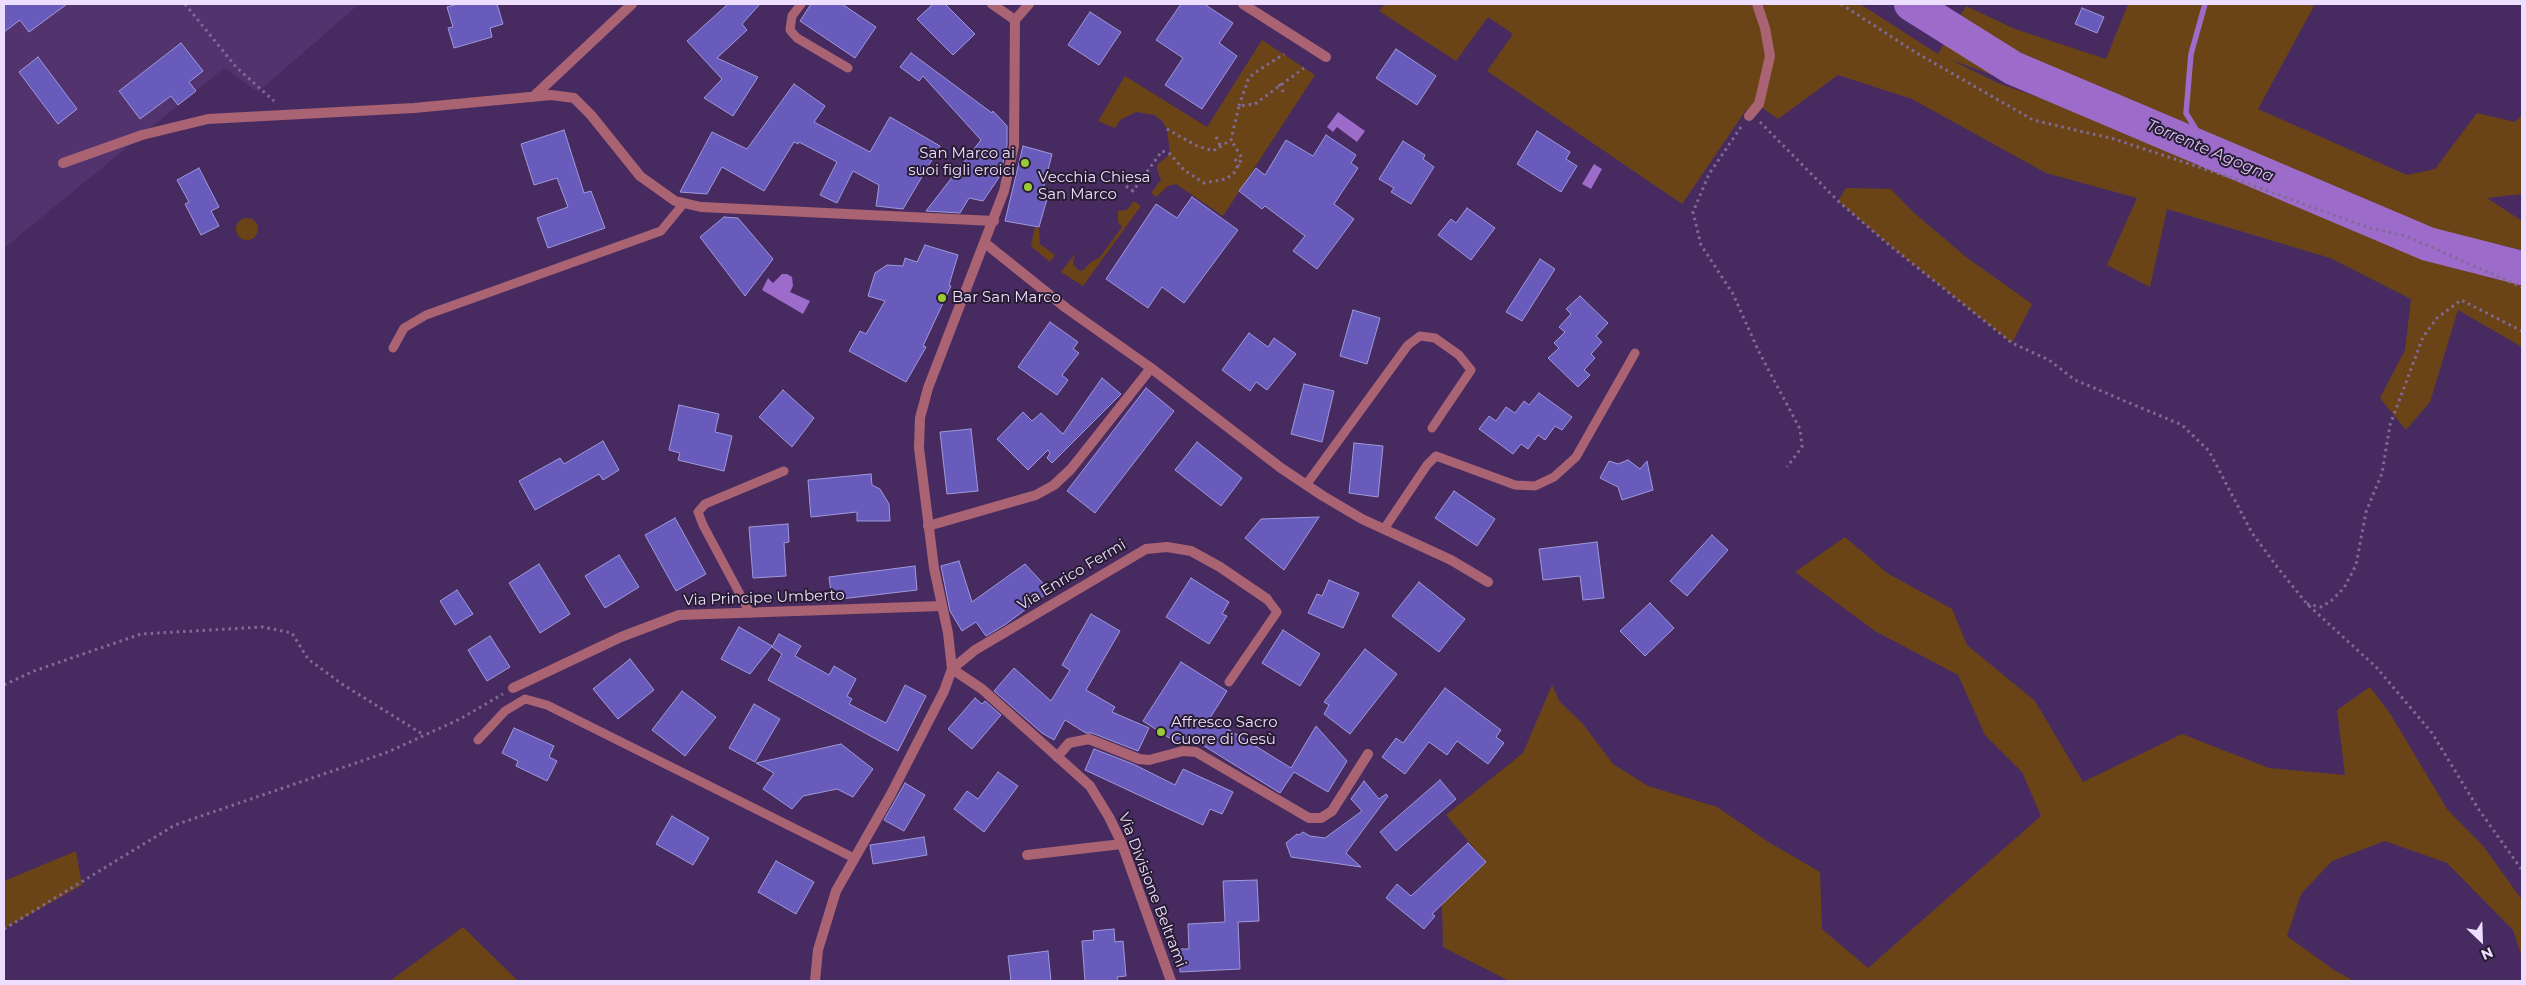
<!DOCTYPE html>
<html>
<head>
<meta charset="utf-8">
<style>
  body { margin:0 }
  #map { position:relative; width:2526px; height:985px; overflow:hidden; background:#472b60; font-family:Montserrat,sans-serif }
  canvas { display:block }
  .frame { position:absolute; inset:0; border:5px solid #edddfe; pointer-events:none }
  .north { position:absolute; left:2456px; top:915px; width:50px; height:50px; -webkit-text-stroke:4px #281c33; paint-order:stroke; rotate:156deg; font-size:14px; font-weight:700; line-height:20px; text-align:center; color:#edddfe }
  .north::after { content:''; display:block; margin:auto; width:18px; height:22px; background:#edddfe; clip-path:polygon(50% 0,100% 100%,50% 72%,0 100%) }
</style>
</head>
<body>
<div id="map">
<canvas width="2526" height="985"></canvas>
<div class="frame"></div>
<div class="north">N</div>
</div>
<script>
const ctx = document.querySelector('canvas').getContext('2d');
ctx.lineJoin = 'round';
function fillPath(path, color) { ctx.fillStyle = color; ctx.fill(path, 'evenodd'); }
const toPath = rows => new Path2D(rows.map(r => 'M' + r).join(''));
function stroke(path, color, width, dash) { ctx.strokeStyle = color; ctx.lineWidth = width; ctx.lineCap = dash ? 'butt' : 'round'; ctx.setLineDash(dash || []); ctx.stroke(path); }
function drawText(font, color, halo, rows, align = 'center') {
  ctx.font = font + ' Montserrat,sans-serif'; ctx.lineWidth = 4; ctx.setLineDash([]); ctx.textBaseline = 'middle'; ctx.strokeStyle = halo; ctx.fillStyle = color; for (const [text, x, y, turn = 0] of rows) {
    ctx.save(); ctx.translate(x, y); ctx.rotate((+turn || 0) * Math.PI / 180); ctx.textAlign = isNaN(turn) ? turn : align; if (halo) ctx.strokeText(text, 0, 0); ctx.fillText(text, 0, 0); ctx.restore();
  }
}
fillPath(toPath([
  [4,4,359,4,258,92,224,68,4,248]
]), '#52336e');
fillPath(toPath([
  [1385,4,1860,4,1938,54,1966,6,2015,29,2106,59,2128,4,2315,4,2258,109,2407,175,2435,169,2477,113,2515,122,2522,115,2522,194,2487,198,2522,221,2522,250,2417,227,2209,155,1949,59,1998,83,2415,231,2522,254,2522,347,2458,310,2430,402,2406,430,2380,398,2405,350,2411,299,2330,258,2167,209,2150,287,2107,265,2137,198,2046,173,1912,99,1838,75,1778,119,1760,106,1746,110,1682,204,1487,71,1513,34,1488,17,1456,61,1379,11],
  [1262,40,1315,75,1223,216,1176,184,1168,186,1156,197,1151,193,1161,180,1157,169,1157,165,1170,154,1167,129,1162,121,1154,115,1136,112,1120,120,1115,128,1098,121,1125,76,1207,127],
  [1846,188,1891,189,1912,211,1966,257,2032,304,2012,343,1888,244,1838,201],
  [1134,201,1141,206,1083,286,1061,272,1075,254,1073,264,1078,270,1082,271,1091,262,1100,257,1122,227,1118,222,1118,211,1127,210],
  '236 229a11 11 0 1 1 22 0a11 11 0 1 1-22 0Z',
  [1035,227,1039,228,1040,244,1055,255,1050,262,1031,246],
  [1845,537,1887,573,1952,609,1967,645,2035,701,2083,782,2182,734,2269,768,2345,775,2337,710,2370,687,2391,715,2447,809,2484,847,2522,900,2522,957,2513,930,2447,863,2385,841,2332,861,2301,894,2287,936,2334,970,2354,981,1509,981,1443,947,1442,904,1486,862,1446,815,1523,753,1552,685,1560,702,1583,724,1613,764,1648,786,1717,807,1770,843,1820,872,1822,929,1868,968,2041,816,2022,772,1985,735,1958,675,1875,631,1795,572],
  [76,851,82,885,4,929,4,881],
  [463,927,518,981,390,981]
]), '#6a4416');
fillPath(toPath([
  [1338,112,1365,131,1357,142,1337,127,1333,132,1327,127],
  [1594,164,1602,169,1591,189,1582,184],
  [782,274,787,274,792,277,793,286,790,292,810,301,803,314,762,290,768,278,773,283]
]), '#9d6cca');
stroke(toPath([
  [2205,4,2191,54,2186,113,2209,151]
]), '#9d6cca', 5.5);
stroke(toPath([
  [1911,4,2013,68,2428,244,2522,268]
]), '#9d6cca', 34);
const building = toPath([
  [4,4,67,4,29,32,20,20,4,32,4,4],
  [458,4,497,4,503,24,490,28,492,37,454,48,448,28,453,27,447,7,458,4],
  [728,4,760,4,742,24,747,30,717,58,758,77,733,116,704,98,722,79,687,41,728,4],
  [811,4,842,4,876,27,855,58,800,21,811,4],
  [933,4,945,4,975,34,953,55,917,19,933,4],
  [1181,4,1204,4,1233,23,1219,43,1237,56,1202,109,1165,85,1183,58,1156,40,1181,4],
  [2082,8,2104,17,2097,33,2075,24,2082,8],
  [1090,12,1121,32,1099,65,1068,45,1090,12],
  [181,43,203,71,189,82,196,91,178,105,171,96,140,119,119,91,181,43],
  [1396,49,1436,76,1417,105,1376,78,1396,49],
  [911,53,992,113,993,111,1007,126,1007,145,1000,176,983,201,969,198,960,213,926,211,981,140,923,76,919,81,900,67,911,53],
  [38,57,77,109,58,124,19,72,38,57],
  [794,84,825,106,814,122,870,152,890,117,940,146,903,209,876,206,879,185,853,171,837,203,820,195,837,162,799,142,798,144,794,142,764,191,722,167,707,194,680,192,712,132,747,149,794,84],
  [564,130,584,193,591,191,605,228,548,248,537,218,568,207,557,178,534,185,521,144,564,130],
  [1537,131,1570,152,1566,159,1577,166,1561,192,1517,164,1537,131],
  [1326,135,1356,155,1351,163,1358,168,1334,204,1354,219,1317,269,1293,251,1305,236,1265,206,1262,209,1239,191,1256,168,1265,175,1286,140,1313,156,1326,135],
  [1403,141,1425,155,1423,159,1434,167,1411,204,1391,192,1394,188,1379,179,1403,141],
  [1023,146,1052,154,1043,190,1049,192,1039,227,1005,221,1023,146],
  [199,168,219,207,211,211,219,226,201,235,185,204,189,202,177,180,199,168],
  [1192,197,1238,230,1184,303,1162,287,1148,308,1106,279,1156,204,1177,218,1192,197],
  [1467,208,1495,228,1471,260,1438,235,1451,219,1456,223,1467,208],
  [724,217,738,218,773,259,745,296,700,237,724,217],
  [925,245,958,255,949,285,951,286,923,346,926,347,906,382,849,351,860,331,866,334,885,301,868,296,875,273,887,265,903,266,905,258,917,262,925,245],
  [1540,259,1555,269,1522,321,1506,312,1540,259],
  [1580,296,1608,323,1596,336,1602,342,1591,354,1595,358,1584,370,1590,375,1578,387,1548,358,1559,348,1554,343,1565,332,1559,327,1571,314,1566,309,1580,296],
  [1353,310,1380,318,1367,364,1340,356,1353,310],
  [1050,322,1078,342,1073,349,1079,353,1062,375,1068,380,1057,395,1018,367,1050,322],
  [1249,333,1268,347,1274,338,1296,354,1267,390,1256,382,1250,391,1222,370,1249,333],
  [1102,378,1121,394,1052,463,1047,458,1050,453,1048,450,1028,470,997,439,1023,412,1032,421,1041,413,1063,434,1102,378],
  [1304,384,1334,391,1322,442,1291,434,1304,384],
  [1146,388,1174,411,1095,513,1067,491,1146,388],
  [783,390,814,418,792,447,759,417,783,390],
  [1539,393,1572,417,1562,430,1555,426,1545,440,1538,435,1528,449,1521,444,1513,454,1479,429,1489,416,1496,421,1506,407,1515,413,1524,401,1529,405,1539,393],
  [679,405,719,414,715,432,732,436,724,471,678,460,680,453,669,450,679,405],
  [971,429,978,491,947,494,940,432,971,429],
  [603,441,619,470,603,480,599,474,535,510,519,481,560,458,564,464,603,441],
  [1197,442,1242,478,1221,506,1175,470,1197,442],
  [1354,443,1383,446,1378,497,1349,493,1354,443],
  [1628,460,1640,469,1647,461,1653,490,1622,500,1618,487,1600,478,1609,461,1618,464,1628,460],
  [871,474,872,485,880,489,889,504,890,521,857,521,857,512,811,517,808,480,871,474],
  [1454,491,1495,519,1477,546,1435,518,1454,491],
  [1319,517,1284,570,1245,538,1261,519,1319,517],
  [675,518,706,574,676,591,645,535,675,518],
  [788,524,789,542,784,543,786,576,753,578,749,527,788,524],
  [1712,535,1728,550,1687,596,1670,581,1712,535],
  [1597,542,1604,598,1583,600,1580,576,1543,580,1539,549,1597,542],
  [619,555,639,587,605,608,585,576,619,555],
  [959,561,972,602,1025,564,1050,591,1006,624,986,636,976,622,962,631,950,611,941,566,959,561],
  [539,564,570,614,540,633,509,583,539,564],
  [915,566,917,590,832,600,829,577,915,566],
  [1191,578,1229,602,1222,614,1227,616,1209,644,1166,617,1191,578],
  [1329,580,1359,593,1343,628,1308,613,1317,594,1322,596,1329,580],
  [1419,582,1465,619,1439,652,1392,616,1419,582],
  [457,590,473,614,455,625,440,601,457,590],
  [1650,603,1674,628,1645,656,1620,631,1650,603],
  [1091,614,1120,631,1086,690,1115,707,1112,712,1149,728,1138,751,1092,733,1086,733,1065,720,1054,740,1042,733,994,691,1014,668,1051,701,1070,670,1062,665,1091,614],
  [739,627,772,646,750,674,721,659,739,627],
  [1283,630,1320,654,1300,686,1262,663,1283,630],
  [779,634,801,646,795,656,829,675,834,666,856,679,847,696,852,699,849,704,886,723,905,685,926,696,898,751,768,680,782,654,772,647,779,634],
  [490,636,510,667,487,681,468,650,490,636],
  [1365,649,1397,674,1350,734,1324,714,1329,705,1324,702,1365,649],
  [630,659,654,690,618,719,593,689,630,659],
  [1181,662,1227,691,1210,718,1291,768,1316,726,1347,761,1328,792,1294,772,1280,793,1188,736,1180,745,1143,721,1181,662],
  [1445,688,1501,730,1496,737,1504,743,1488,764,1457,741,1447,755,1429,742,1405,774,1382,757,1396,738,1403,743,1445,688],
  [682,691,716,717,685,756,652,730,682,691],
  [975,698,982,704,985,701,1001,715,972,749,948,729,975,698],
  [754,704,780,719,755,762,729,748,754,704],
  [514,728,554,746,549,757,557,761,547,781,516,766,518,761,502,753,514,728],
  [841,744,873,769,853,797,837,789,803,796,792,809,763,789,774,773,756,763,841,744],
  [1094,749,1133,764,1175,785,1183,769,1233,792,1222,814,1210,809,1203,825,1085,770,1094,749],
  [998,772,1018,786,984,832,954,809,967,791,978,799,998,772],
  [1440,780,1456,799,1396,851,1380,832,1440,780],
  [1364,781,1379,799,1386,794,1388,796,1346,853,1361,867,1291,857,1286,843,1297,834,1299,835,1303,832,1310,836,1325,838,1362,811,1351,799,1364,781],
  [905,783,925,795,904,831,884,820,905,783],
  [672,816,709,838,693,865,656,844,672,816],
  [924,837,927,855,873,864,870,845,924,837],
  [1468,843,1486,862,1432,914,1435,916,1424,929,1386,898,1397,884,1411,896,1468,843],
  [776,861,814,882,796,914,758,892,776,861],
  [1257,880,1259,921,1238,922,1240,969,1180,972,1179,949,1189,949,1188,924,1225,922,1223,881,1257,880],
  [1114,929,1115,942,1123,941,1126,976,1117,977,1118,981,1085,981,1082,941,1094,940,1093,931,1114,929],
  [1048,951,1051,981,1011,981,1008,956,1048,951]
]);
fillPath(building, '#685bbb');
stroke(building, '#9e9adb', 1);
stroke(toPath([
  [185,4,236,67,274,101],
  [1841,4,1915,52,2033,120,2114,139,2241,181,2369,228,2406,236,2522,287],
  [1279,84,1285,95],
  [1239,106,1248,80,1253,74,1284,54],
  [1760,122,1838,201,1888,244,2012,343,2049,360,2075,380,2182,425,2209,451,2252,533,2278,568,2307,604,2376,667,2432,733,2479,810,2522,870],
  [1741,127,1709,174,1693,212,1701,245,1733,294,1759,352,1800,429,1802,447,1787,467],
  [1167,129,1195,145,1213,151,1231,140,1239,106,1255,104,1304,68],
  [1216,137,1221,147],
  [1235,159,1239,166],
  [1126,186,1133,191,1162,151,1170,154,1184,170,1204,183,1226,179,1234,173,1242,158,1231,140],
  [2307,604,2321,607,2331,601,2344,588,2356,565,2366,512,2382,473,2390,425,2423,337,2437,318,2461,300,2522,331],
  [4,685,34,671,141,634,263,627,292,633,308,659,342,684,424,735],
  [4,929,175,825,388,752,460,719,503,694]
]), '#826a98', 3, [2.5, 4]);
stroke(toPath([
  [801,4,792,16,790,30,797,38,848,68],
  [393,348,404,328,426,315,661,231,684,203],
  [1306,485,1408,345,1420,336,1435,338,1459,355,1471,370,1432,428],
  [1384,529,1427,465,1436,456,1515,485,1535,486,1554,477,1576,457,1635,353],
  [750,613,703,525,698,512,705,504,784,471],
  [1229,682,1277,612,1267,599],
  [478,740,505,711,525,699,547,705,854,858]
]), '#a96372', 9);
stroke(toPath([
  [1243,4,1326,57],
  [533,97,632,4],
  [1749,116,1759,104,1770,56,1765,28,1757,4],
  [63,163,142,135,208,119,414,108,551,95,574,98,591,115,640,176,675,201,701,207,994,221],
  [985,243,1066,308,1151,368,1281,468,1323,496,1362,519,1451,560,1488,582],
  [928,526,1036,495,1054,485,1071,469,1151,368],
  [513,688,621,637,679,615,942,606],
  [1057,757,1069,743,1089,739,1139,759,1149,760,1183,751,1196,752,1309,818,1321,818,1332,811,1368,754],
  [1027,855,1122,844],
  [1171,981,1122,844,1109,817,1090,786,982,689,952,669,975,650,1146,549,1167,547,1191,551,1220,567,1267,599]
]), '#a96372', 10);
stroke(toPath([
  [992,4,1015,20],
  [815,981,818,950,836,891,890,796,944,691,952,669,948,633,934,568,919,448,920,418,928,388,1004,191,1014,146,1015,20,1029,4]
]), '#a96372', 10);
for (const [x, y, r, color] of [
  [1025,163,5,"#99cb36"],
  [1028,187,5,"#99cb36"],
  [942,298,5,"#99cb36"],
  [1161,732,5,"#99cb36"]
]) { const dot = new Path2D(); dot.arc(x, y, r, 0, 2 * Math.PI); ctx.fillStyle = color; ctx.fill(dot); stroke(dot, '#281c33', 2); }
drawText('15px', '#edddfe', '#281c33', [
  ["San Marco ai",1015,154,"right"],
  ["suoi figli eroici",1015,171,"right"],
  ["Vecchia Chiesa",1038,178],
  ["San Marco",1038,195],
  ["Bar San Marco",952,298],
  ["Affresco Sacro",1171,723],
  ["Cuore di Gesù",1171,740]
], 'left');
drawText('15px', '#edddfe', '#281c33', [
  ["Via Enrico Fermi",1072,575,-31],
  ["Via Principe Umberto",764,598,-2],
  ["Via Divisione Beltrami",1152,890,69]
]);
drawText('italic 16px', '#d9c2f2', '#281c33', [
  ["Torrente Agogna",2210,151,23]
]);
</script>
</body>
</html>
